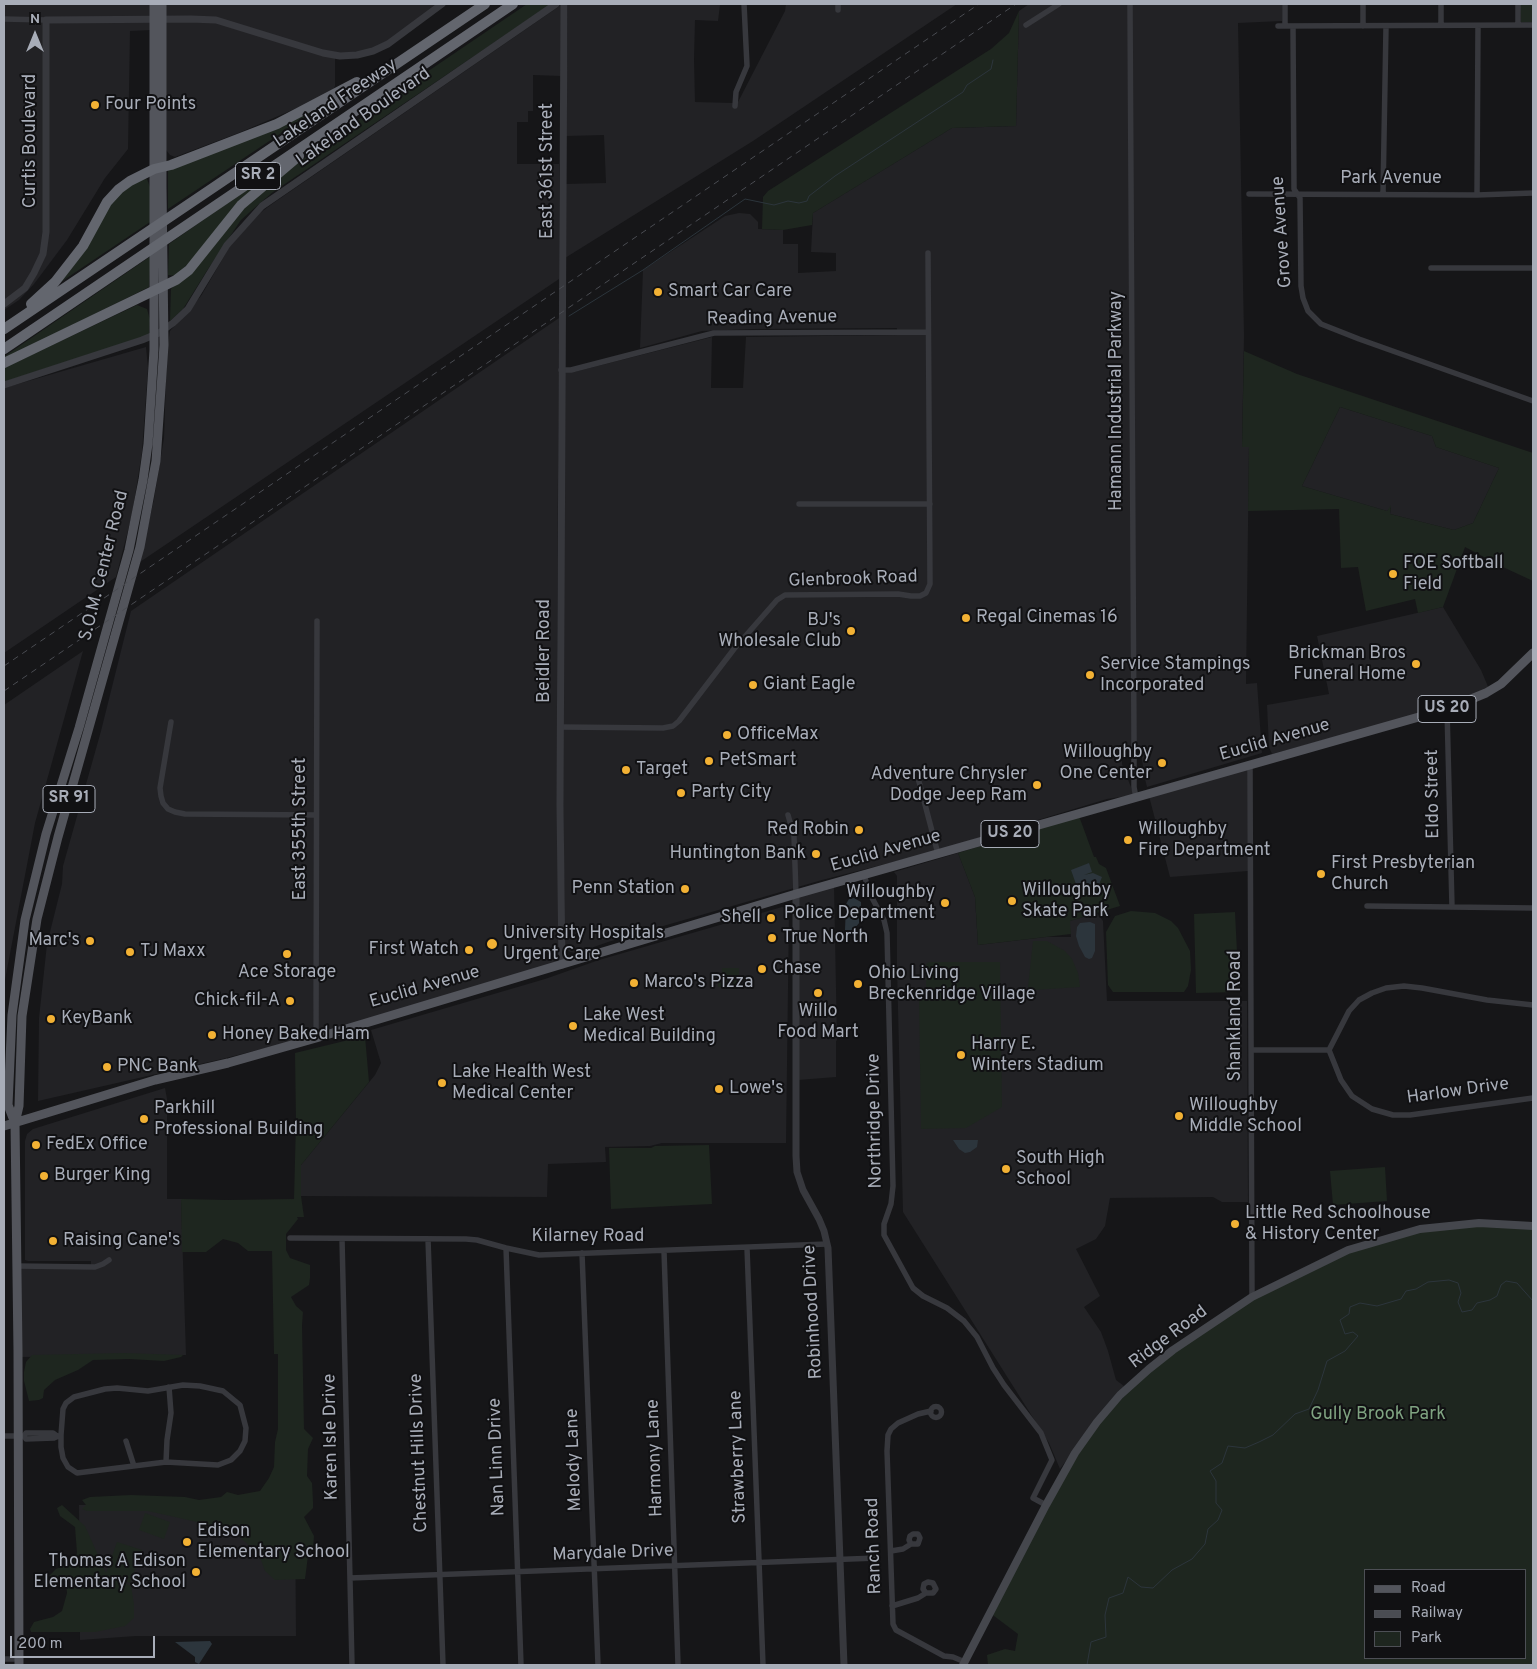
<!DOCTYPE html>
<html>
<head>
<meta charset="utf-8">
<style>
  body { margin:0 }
  #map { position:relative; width:1537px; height:1669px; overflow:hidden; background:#161618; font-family:Overpass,sans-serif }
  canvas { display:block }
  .frame { position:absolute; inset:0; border:5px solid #a8adb8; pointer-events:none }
  .legend { position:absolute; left:1364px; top:1569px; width:162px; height:90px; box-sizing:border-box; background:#111113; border:1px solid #4d4f55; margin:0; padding:6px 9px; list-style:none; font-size:15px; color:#a8adb8 }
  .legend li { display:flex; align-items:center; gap:10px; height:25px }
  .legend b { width:25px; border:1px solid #4d4f55 }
  .north { position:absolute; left:10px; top:10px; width:50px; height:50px; -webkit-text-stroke:4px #111113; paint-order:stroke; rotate:0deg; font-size:14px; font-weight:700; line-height:20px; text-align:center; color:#a8adb8 }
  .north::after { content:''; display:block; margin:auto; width:18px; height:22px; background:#a8adb8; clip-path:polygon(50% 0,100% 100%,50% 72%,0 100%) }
  .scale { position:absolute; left:10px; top:1636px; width:145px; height:22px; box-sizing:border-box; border:2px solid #a8adb8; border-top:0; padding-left:6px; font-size:15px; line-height:18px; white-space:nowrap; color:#a8adb8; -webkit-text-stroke:4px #111113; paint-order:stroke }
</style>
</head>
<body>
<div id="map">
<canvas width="1537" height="1669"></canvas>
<div class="frame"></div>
<ul class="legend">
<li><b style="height:6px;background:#53555c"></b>Road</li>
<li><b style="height:6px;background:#4a4c52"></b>Railway</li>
<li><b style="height:14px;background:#1e261f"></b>Park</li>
</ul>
<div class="north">N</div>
<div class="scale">200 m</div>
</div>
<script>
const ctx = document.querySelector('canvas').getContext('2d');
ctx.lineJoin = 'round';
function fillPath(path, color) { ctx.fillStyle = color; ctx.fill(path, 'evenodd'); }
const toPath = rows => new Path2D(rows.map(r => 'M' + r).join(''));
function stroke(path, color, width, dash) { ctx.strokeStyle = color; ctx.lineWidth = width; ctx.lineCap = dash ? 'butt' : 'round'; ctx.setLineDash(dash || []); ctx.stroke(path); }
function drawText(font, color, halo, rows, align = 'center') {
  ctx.font = font + ' Overpass,sans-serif'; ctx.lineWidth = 4; ctx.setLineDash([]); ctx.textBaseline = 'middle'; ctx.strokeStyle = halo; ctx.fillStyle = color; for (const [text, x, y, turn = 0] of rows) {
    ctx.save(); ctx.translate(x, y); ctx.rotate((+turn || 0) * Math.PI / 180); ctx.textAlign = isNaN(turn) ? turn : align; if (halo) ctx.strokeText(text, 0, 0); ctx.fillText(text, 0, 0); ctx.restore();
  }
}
fillPath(toPath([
  [4,4,151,4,152,30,130,31,128,149,105,178,67,240,34,284,19,300,4,310],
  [166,4,438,4,388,42,376,48,335,58,335,86,332,93,241,132,175,157,170,155,166,150],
  [568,4,730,4,720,5,718,21,695,20,694,59,695,102,733,103,738,102,785,11,786,4,957,4,753,141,565,258,565,184,606,183,604,135,566,136],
  [1029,4,1282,4,1282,21,1238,23,1244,335,1242,447,1249,447,1246,684,1257,683,1262,753,1147,787,1145,779,1140,747,1122,746,1122,764,1134,795,1107,799,929,853,822,880,608,942,577,953,570,952,566,949,565,945,563,800,564,372,574,372,712,337,711,388,743,388,746,337,897,335,897,328,754,329,702,331,640,348,643,270,725,216,739,213,750,214,758,222,758,229,783,230,783,244,798,244,798,273,836,271,836,253,811,252,813,213,952,128,1016,126,1019,11],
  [561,5,561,76,533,75,533,111,528,111,528,122,517,122,517,164,559,164,559,279,140,562,154,499,164,438,167,349,170,331,201,296,230,246,260,213,272,204],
  [559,318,557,639,560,962,318,1034,315,969,313,1036,222,1059,38,1101,39,1018,47,944,62,884,63,866,101,731,131,611],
  [146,347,148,368,142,452,132,515,116,577,4,653,4,388],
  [1340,407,1432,436,1436,447,1499,468,1473,523,1454,530,1390,514,1391,507,1387,511,1302,486],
  [1443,607,1481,670,1489,689,1448,707,1272,754,1269,747,1267,705,1329,694,1317,636],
  [83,651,35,823,4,985,4,705],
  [1248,768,1248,871,1170,877,1149,796],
  [958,853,975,897,978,945,1046,937,1071,937,1069,921,1097,913,1103,921,1107,1001,1247,1001,1248,1202,1222,1202,1213,1197,1110,1198,1105,1226,1096,1239,1076,1249,1100,1296,1084,1307,1101,1332,1108,1351,1116,1380,1124,1386,1099,1416,1060,1469,1049,1443,903,1212,897,968,897,876,894,872],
  [834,885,837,1040,836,1041,836,1077,798,1080,798,895],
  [782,907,786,908,789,911,786,1143,662,1143,650,1146,605,1147,606,1162,548,1164,547,1197,301,1196,301,1165,375,1075,381,1063,371,1030,545,979,599,960],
  [165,1088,167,1099,167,1199,181,1199,186,1355,21,1357,19,1268,91,1268,91,1261,28,1261,25,1260,25,1141,27,1134,33,1129],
  [79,1505,295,1505,296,1636,136,1636,80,1640]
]), '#222225');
fillPath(toPath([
  [527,4,551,4,273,192,259,204,241,220,208,269,183,309,170,321,171,289,242,207,285,172,390,97],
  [1520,4,1533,4,1533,22,1521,22],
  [1019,11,1016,126,952,128,813,213,812,225,783,230,762,229,763,197,768,191,991,49,1009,33],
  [319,105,320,107,168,209,168,170],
  [147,179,150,187,150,222,52,288,117,194,140,180],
  [253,185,255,188,200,251,176,276,168,275,169,244],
  [151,256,149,287,6,358,5,356],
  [137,305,147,309,150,320,149,335,4,382,4,368],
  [1244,351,1297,374,1533,453,1533,581,1505,568,1465,547,1443,607,1418,613,1415,599,1366,611,1358,567,1341,568,1339,509,1248,511,1249,447,1242,447],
  [1340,407,1432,436,1436,447,1499,468,1473,523,1454,530,1390,514,1391,505,1387,511,1302,486],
  [1079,816,1094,857,1096,857,1099,864,1106,868,1120,906,1070,921,1071,934,978,945,975,897,958,853],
  [1131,911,1155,913,1171,921,1178,928,1190,951,1191,970,1188,986,1184,992,1113,992,1108,985,1106,932,1115,916],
  [1235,912,1239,992,1196,993,1194,914],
  [1033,941,1047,941,1065,951,1072,959,1078,973,1080,987,1033,990,1028,987],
  [929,962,1000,962,1002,1107,966,1128,921,1129,919,997,926,997,926,964],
  [722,968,739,968,739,987,718,987,718,982,722,981],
  [365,1036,369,1082,301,1165,301,1196,304,1217,297,1217,298,1219,286,1234,286,1250,290,1258,310,1265,310,1278,309,1285,291,1297,296,1306,303,1312,302,1325,304,1429,313,1438,308,1449,307,1476,312,1483,313,1502,313,1508,304,1517,314,1536,313,1548,308,1556,305,1579,275,1580,265,1571,261,1560,250,1546,237,1535,224,1528,148,1511,87,1511,82,1509,86,1505,82,1500,90,1497,131,1495,185,1497,199,1500,221,1497,227,1492,238,1495,260,1491,269,1478,274,1467,275,1442,278,1429,278,1354,274,1354,272,1251,248,1251,238,1243,223,1239,206,1252,182,1252,181,1199,227,1200,294,1199,296,1122,295,1053],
  [709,1145,712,1204,611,1209,609,1148,651,1148,655,1146],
  [1385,1167,1387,1201,1333,1205,1330,1171],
  [1478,1223,1533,1225,1533,1665,988,1665,987,1655,1005,1649,1015,1651,1018,1634,990,1613,1083,1441,1149,1369,1252,1297,1348,1250,1420,1229],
  [1366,1570,1526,1570,1526,1658,1366,1658],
  [124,1353,183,1355,181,1357,164,1361,129,1359,93,1360,78,1370,55,1380,44,1390,43,1398,39,1400,29,1401,24,1381,24,1372,26,1362,32,1355],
  [62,1505,85,1526,106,1573,117,1542,142,1550,130,1583,113,1577,131,1586,134,1605,134,1618,125,1626,95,1632,31,1632,30,1629,34,1622,53,1617,62,1611,67,1593,66,1583,49,1576,56,1569,72,1562,77,1553,75,1527,60,1516,57,1508],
  [145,1513,170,1522,164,1539,139,1530]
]), '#1e261f');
fillPath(toPath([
  [1089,863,1092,872,1084,875,1093,873,1102,877,1098,887,1087,883,1077,887,1071,870],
  [854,898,861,902,861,910,864,917,855,928,848,933,845,930,846,904,849,899],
  [1090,922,1095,924,1095,951,1092,958,1089,959,1085,957,1079,946,1076,936,1077,927,1080,923],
  [953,1140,978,1140,977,1147,970,1152,965,1153,959,1149],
  [210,1641,212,1644,199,1664,195,1662,195,1657,175,1642]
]), '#2c353c');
stroke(toPath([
  [569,316,643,270,745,199,774,205,788,201,799,203,807,201,809,196,835,176,963,92,967,85,991,69,993,60],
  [1087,1665,1091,1642,1106,1637,1105,1615,1109,1598,1123,1593,1128,1577,1141,1587,1153,1588,1172,1570,1192,1559,1205,1544,1208,1529,1218,1520,1222,1510,1216,1503,1216,1481,1210,1471,1222,1463,1228,1446,1245,1448,1259,1442,1273,1435,1295,1414,1309,1409,1318,1390,1327,1361,1345,1351,1358,1336,1353,1332,1345,1334,1340,1320,1349,1314,1350,1307,1360,1303,1377,1306,1401,1299,1406,1291,1416,1289,1428,1282,1449,1280,1458,1283,1461,1293,1458,1302,1462,1312,1472,1310,1477,1303,1490,1300,1497,1296,1501,1285,1506,1281,1517,1283,1533,1301]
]), '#2c353c', 1);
stroke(toPath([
  [838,4,838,10],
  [1130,4,1134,739,1134,787,1136,798],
  [1285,4,1285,26],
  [1363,4,1363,26],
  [1441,4,1441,25],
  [1518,4,1518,25],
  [4,19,46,20],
  [1026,25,1059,4],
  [1278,26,1533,25],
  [1293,27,1294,189,1300,198,1301,286,1303,298,1308,311,1321,324,1359,339,1533,401],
  [735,106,736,92,747,66,744,4],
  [1249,194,1477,195,1533,193],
  [1383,194,1386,27],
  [1477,195,1478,26],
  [1431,268,1533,268],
  [561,370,571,370,714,333,928,332],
  [799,504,930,504],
  [1447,709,1452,907],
  [171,722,160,788,161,796,163,803,168,809,175,812,185,814,316,815],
  [560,727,663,728,673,726,679,721,734,649,777,600,785,595,898,594,911,596,920,596,926,593,930,584,928,253],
  [1250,764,1252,1297],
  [917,774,938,854],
  [788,815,794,836,796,894],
  [864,875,871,896,884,920,887,933,893,1186,891,1204,884,1224,884,1235,913,1288,923,1296,947,1308,964,1321,977,1337,993,1368,1004,1385,1041,1433,1052,1460,1033,1498,1046,1505],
  [1367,906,1533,908],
  [316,1038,317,621],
  [1251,1050,1329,1050],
  [1329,1050,1341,1080,1352,1096,1372,1109,1393,1115,1410,1115,1533,1098],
  [1329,1050,1349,1011,1359,1000,1372,993,1386,988,1404,986,1422,988,1487,1000,1533,1005],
  [290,1238,466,1239,477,1240,506,1248,539,1255,827,1244],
  [342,1239,352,1665],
  [428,1239,443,1665],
  [506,1248,521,1665],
  [747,1248,763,1665],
  [664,1251,678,1665],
  [582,1253,598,1665],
  [17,1266,95,1267,103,1264,109,1260],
  '930.5 1412a5.5 5.5 0 1 1 11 0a5.5 5.5 0 1 1-11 0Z',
  [931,1411,918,1414,898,1423,891,1429,888,1435,887,1451,893,1624,896,1630,944,1656,953,1657,965,1662],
  [4,1436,24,1436,26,1439,54,1438,61,1435,63,1409,66,1403,74,1397,105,1389,117,1388,148,1391,183,1385,200,1386,223,1391,240,1405,246,1428,245,1441,240,1451,231,1460,218,1465,166,1462,77,1473,68,1467,63,1458,61,1447,61,1435],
  [24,1436,26,1433,53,1433,57,1436],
  [126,1441,134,1466],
  [166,1462,167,1440,171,1413,169,1387],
  [891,1551,903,1549,911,1544,918,1544,920,1538,918,1534,913,1534,910,1536,909,1540,911,1544],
  [350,1578,877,1558],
  [892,1606,918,1598,926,1593,933,1593,936,1589,933,1583,928,1582,924,1584,923,1589,926,1593],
  [4,1659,19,1659]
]), '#37383d', 5.5);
stroke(toPath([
  [4,304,25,288,34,273,43,254,46,232,46,20,191,19,216,20,323,53,340,56,357,55,373,51,388,44,442,4],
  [4,385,142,340,159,333,173,323,188,309,227,245,262,206,556,4],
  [796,894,796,1156,797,1172,803,1190,819,1219,824,1231,828,1248,844,1665],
  [562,965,560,804,564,4]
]), '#37383d', 7);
stroke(toPath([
  [963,1665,1046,1505,1075,1453,1097,1422,1120,1395,1149,1369,1173,1350,1252,1297,1348,1250,1420,1229,1479,1223,1533,1226]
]), '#45474d', 8);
stroke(toPath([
  [15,1123,8,1105,12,1015,25,920,46,834,79,728,129,550,143,480,148,444,154,350,154,4],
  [4,1126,155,1080,228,1063,316,1038,796,894,1447,709,1486,693,1501,684,1533,653],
  [19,1665,18,1351,15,1123,19,1106,22,1016,37,919,58,837,140,547,156,461,164,345,162,187,162,4]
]), '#53555c', 9);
stroke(toPath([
  [31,304,55,282,83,246,107,202,119,189,130,181,154,169,171,165,277,124,357,82],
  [4,329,485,4],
  [4,349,513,4],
  [4,363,176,280,189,270,241,205,299,156]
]), '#63666e', 10);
stroke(toPath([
  [4,666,979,4],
  [4,691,1016,4]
]), '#4a4c52', 1, [6, 5]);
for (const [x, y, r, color] of [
  [95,105,5,"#f2b134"],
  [658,292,5,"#f2b134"],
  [1393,574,5,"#f2b134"],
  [966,618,5,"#f2b134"],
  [851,631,5,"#f2b134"],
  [1416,664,5,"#f2b134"],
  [1090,675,5,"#f2b134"],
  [753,685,5,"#f2b134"],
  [727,735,5,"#f2b134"],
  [709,761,5,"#f2b134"],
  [1162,763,5,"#f2b134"],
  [626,770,5,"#f2b134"],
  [1037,785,5,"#f2b134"],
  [681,793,5,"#f2b134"],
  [859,830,5,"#f2b134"],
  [1128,840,5,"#f2b134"],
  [816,854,5,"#f2b134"],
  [1321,874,5,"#f2b134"],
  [685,889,5,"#f2b134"],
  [1012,901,5,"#f2b134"],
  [945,903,5,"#f2b134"],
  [771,918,5,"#f2b134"],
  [772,938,5,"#f2b134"],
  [90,941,5,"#f2b134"],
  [492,944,6,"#f2b134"],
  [469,950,5,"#f2b134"],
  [130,952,5,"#f2b134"],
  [287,954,5,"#f2b134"],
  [762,969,5,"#f2b134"],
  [634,983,5,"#f2b134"],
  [858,984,5,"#f2b134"],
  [818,993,5,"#f2b134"],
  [290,1001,5,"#f2b134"],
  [51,1019,5,"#f2b134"],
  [573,1026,5,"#f2b134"],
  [212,1035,5,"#f2b134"],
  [961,1055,5,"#f2b134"],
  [107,1067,5,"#f2b134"],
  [442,1083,5,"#f2b134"],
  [719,1089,5,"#f2b134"],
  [1179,1116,5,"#f2b134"],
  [144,1119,5,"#f2b134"],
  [36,1145,5,"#f2b134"],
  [1006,1169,5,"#f2b134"],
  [44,1176,5,"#f2b134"],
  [1235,1224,5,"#f2b134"],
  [53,1241,5,"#f2b134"],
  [187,1542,5,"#f2b134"],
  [196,1572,5,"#f2b134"]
]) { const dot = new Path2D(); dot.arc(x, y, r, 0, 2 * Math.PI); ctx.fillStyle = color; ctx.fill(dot); stroke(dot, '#111113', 2); }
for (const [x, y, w] of [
  [258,176,45],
  [1447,709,58],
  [69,799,52],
  [1010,834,58]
]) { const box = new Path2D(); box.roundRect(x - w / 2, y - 13.5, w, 27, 4); ctx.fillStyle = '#111113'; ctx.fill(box); stroke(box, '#a8adb8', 1); }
drawText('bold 16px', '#a8adb8', null, [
  ["SR 2",258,176],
  ["US 20",1447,709],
  ["SR 91",69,799],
  ["US 20",1010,834]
]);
drawText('18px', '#a8adb8', '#111113', [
  ["Lakeland Freeway",336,104,-34],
  ["Lakeland Boulevard",364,118,-35],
  ["Curtis Boulevard",31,141,-90],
  ["East 361st Street",548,171,-90],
  ["Park Avenue",1391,179],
  ["Grove Avenue",1283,232,-94],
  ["Reading Avenue",772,319,-1],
  ["Hamann Industrial Parkway",1117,401,-90],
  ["S.O.M. Center Road",105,566,-76],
  ["Glenbrook Road",853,580,-2],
  ["Beidler Road",545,651,-90],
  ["Euclid Avenue",1275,741,-16],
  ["Eldo Street",1434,794,-91],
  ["East 355th Street",301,829,-90],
  ["Euclid Avenue",886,852,-16],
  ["Euclid Avenue",425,988,-16],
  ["Shankland Road",1236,1016,-90],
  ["Harlow Drive",1458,1092,-8],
  ["Northridge Drive",876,1121,-91],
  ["Kilarney Road",588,1237],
  ["Robinhood Drive",814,1312,-93],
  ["Ridge Road",1169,1338,-37],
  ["Karen Isle Drive",332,1437,-91],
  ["Chestnut Hills Drive",420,1453,-92],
  ["Nan Linn Drive",498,1457,-92],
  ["Strawberry Lane",739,1457,-92],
  ["Harmony Lane",656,1458,-92],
  ["Melody Lane",575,1460,-92],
  ["Ranch Road",875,1546,-92],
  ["Marydale Drive",613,1554,-2]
]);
drawText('18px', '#a8adb8', '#111113', [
  ["Four Points",105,105],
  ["Smart Car Care",668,292],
  ["FOE Softball",1403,564],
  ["Field",1403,585],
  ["Regal Cinemas 16",976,618],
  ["BJ's",841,621,"right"],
  ["Wholesale Club",841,642,"right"],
  ["Brickman Bros",1406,654,"right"],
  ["Funeral Home",1406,675,"right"],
  ["Service Stampings",1100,665],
  ["Incorporated",1100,686],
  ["Giant Eagle",763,685],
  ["OfficeMax",737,735],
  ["Willoughby",1152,753,"right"],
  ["One Center",1152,774,"right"],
  ["PetSmart",719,761],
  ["Target",636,770],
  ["Adventure Chrysler",1027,775,"right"],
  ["Dodge Jeep Ram",1027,796,"right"],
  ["Party City",691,793],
  ["Red Robin",849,830,"right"],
  ["Willoughby",1138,830],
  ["Fire Department",1138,851],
  ["Huntington Bank",806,854,"right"],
  ["First Presbyterian",1331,864],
  ["Church",1331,885],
  ["Penn Station",675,889,"right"],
  ["Willoughby",1022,891],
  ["Skate Park",1022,912],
  ["Willoughby",935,893,"right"],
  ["Police Department",935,914,"right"],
  ["Shell",761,918,"right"],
  ["University Hospitals",503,934],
  ["Urgent Care",503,955],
  ["True North",782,938],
  ["Marc's",80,941,"right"],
  ["First Watch",459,950,"right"],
  ["TJ Maxx",140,952],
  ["Chase",772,969],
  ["Ace Storage",287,973,"center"],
  ["Ohio Living",868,974],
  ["Breckenridge Village",868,995],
  ["Marco's Pizza",644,983],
  ["Chick-fil-A",280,1001,"right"],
  ["Willo",818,1012,"center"],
  ["Food Mart",818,1033,"center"],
  ["Lake West",583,1016],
  ["Medical Building",583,1037],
  ["KeyBank",61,1019],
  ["Honey Baked Ham",222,1035],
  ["Harry E.",971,1045],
  ["Winters Stadium",971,1066],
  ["PNC Bank",117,1067],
  ["Lake Health West",452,1073],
  ["Medical Center",452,1094],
  ["Lowe's",729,1089],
  ["Willoughby",1189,1106],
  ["Middle School",1189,1127],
  ["Parkhill",154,1109],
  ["Professional Building",154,1130],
  ["FedEx Office",46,1145],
  ["South High",1016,1159],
  ["School",1016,1180],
  ["Burger King",54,1176],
  ["Little Red Schoolhouse",1245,1214],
  ["& History Center",1245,1235],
  ["Raising Cane's",63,1241],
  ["Edison",197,1532],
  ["Elementary School",197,1553],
  ["Thomas A Edison",186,1562,"right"],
  ["Elementary School",186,1583,"right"]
], 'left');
drawText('18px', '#7fa381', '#111113', [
  ["Gully Brook Park",1378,1415]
]);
</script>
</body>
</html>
